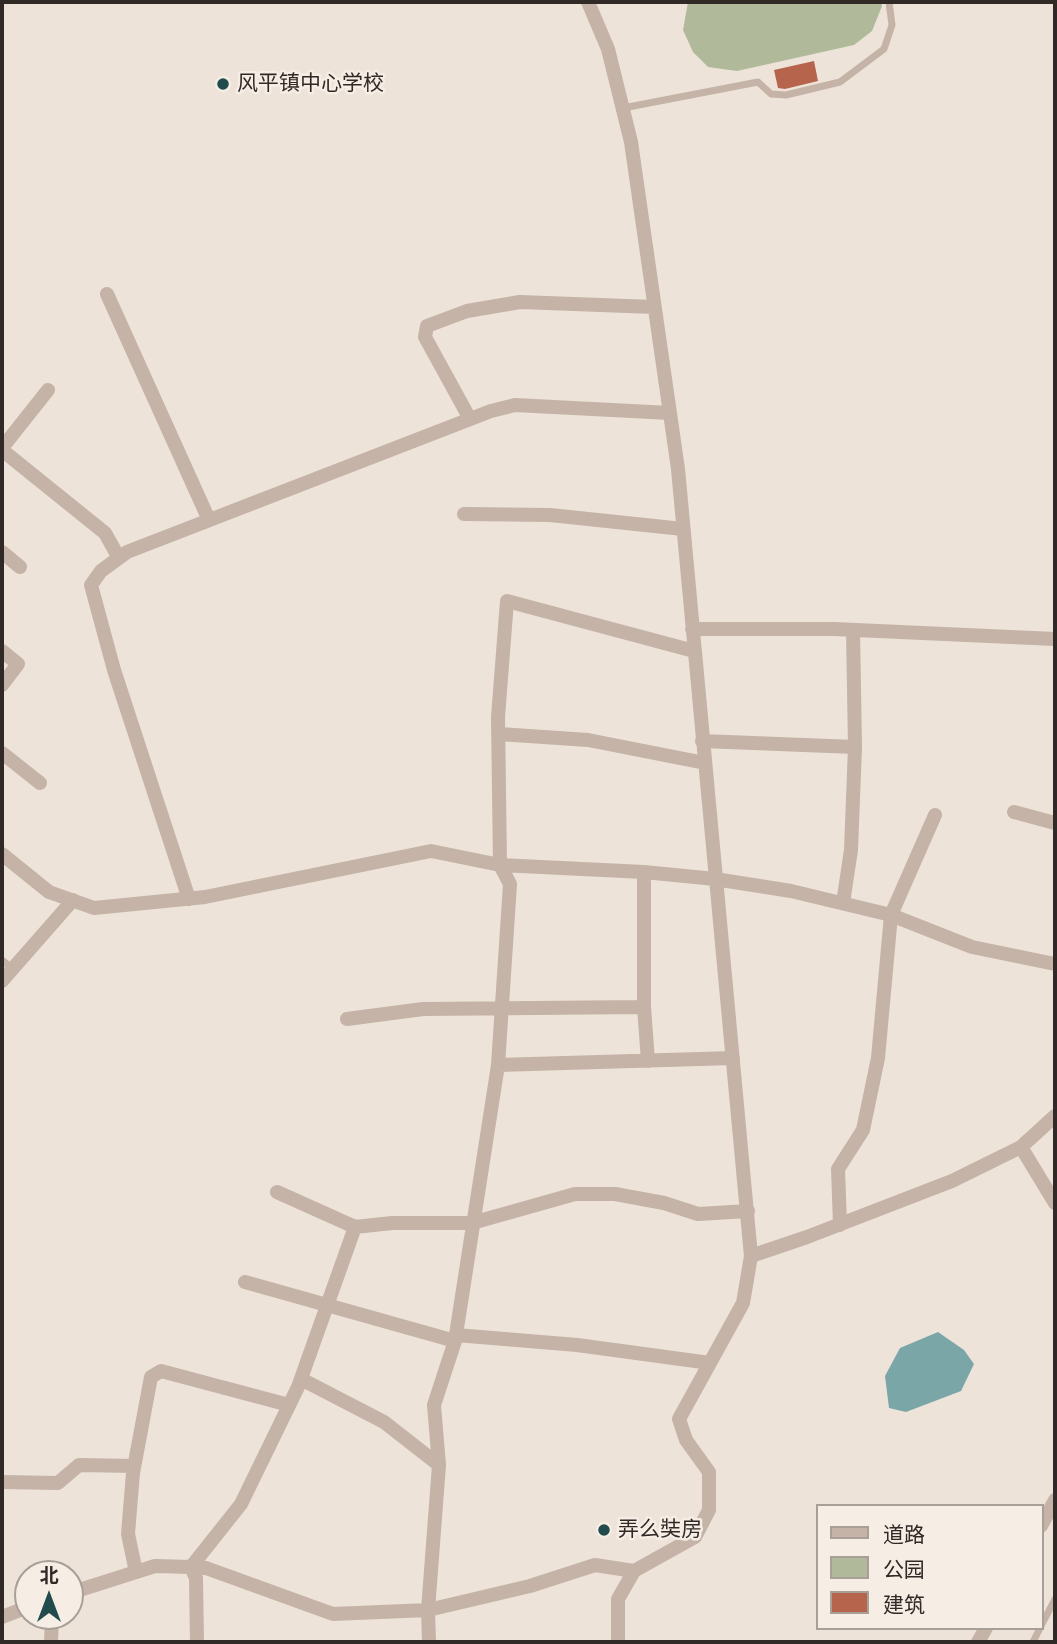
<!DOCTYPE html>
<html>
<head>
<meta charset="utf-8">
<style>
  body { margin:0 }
  #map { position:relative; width:1057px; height:1644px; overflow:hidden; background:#ede3d9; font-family:Arial,"Noto Sans SC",sans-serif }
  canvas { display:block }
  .frame { position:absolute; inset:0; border:4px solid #312926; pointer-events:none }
  .legend { position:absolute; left:816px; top:1504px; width:228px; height:126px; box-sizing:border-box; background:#f6ede4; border:2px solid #a79f98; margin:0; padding:9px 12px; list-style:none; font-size:21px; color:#312926 }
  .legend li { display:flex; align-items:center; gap:14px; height:35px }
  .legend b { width:35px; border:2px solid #a79f98 }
  .north { position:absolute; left:14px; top:1560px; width:70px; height:70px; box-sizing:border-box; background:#f6ede4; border:2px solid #a79f98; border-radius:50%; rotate:0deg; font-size:19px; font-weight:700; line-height:28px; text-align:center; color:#312926 }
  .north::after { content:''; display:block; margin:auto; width:24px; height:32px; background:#214b4d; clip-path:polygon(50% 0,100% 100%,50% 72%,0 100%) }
</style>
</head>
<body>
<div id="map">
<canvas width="1057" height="1644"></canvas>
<div class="frame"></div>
<ul class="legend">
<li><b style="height:9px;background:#c4b3a6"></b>道路</li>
<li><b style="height:19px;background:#b0ba9b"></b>公园</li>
<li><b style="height:19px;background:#b7644d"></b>建筑</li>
</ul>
<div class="north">北</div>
</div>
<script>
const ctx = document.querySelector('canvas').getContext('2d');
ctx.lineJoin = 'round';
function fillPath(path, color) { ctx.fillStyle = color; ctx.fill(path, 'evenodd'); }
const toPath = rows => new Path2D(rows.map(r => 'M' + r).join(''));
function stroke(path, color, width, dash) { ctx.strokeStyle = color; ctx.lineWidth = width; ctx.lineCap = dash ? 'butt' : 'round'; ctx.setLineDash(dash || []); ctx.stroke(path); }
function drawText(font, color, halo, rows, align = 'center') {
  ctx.font = font + ' Arial,"Noto Sans SC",sans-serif'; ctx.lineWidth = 5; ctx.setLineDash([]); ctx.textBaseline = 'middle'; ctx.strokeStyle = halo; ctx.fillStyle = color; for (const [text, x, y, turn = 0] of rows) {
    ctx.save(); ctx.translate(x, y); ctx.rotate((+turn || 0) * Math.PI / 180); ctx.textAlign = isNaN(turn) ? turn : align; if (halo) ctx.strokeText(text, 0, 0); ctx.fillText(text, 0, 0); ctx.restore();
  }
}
fillPath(toPath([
  [688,2,881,2,882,6,872,31,854,45,737,71,708,67,693,52,683,30]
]), '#b0ba9b');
fillPath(toPath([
  [938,1332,964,1350,974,1364,961,1391,906,1412,889,1408,885,1376,900,1348]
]), '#7ba6a7');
fillPath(toPath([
  [814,61,818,81,785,89,778,88,774,70]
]), '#b7644d');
stroke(toPath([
  [623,108,758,82,771,94,786,95,840,82,884,49,892,25,889,2],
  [2,960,13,969],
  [1041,1626,1055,1599],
  [1033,1642,1040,1628]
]), '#c4b3a6', 7);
stroke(toPath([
  [588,2,608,49,631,142,678,469,751,1256,743,1303,679,1419,686,1440,709,1472,709,1510,695,1537,634,1571,618,1599,618,1642],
  [107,294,209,520],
  [470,419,425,337,427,326,467,311,520,302,654,307],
  [2,448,48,390],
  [2,450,105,533,119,558],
  [464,514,550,515,683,529],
  [2,552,20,567],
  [692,629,834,629,1055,639],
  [2,651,18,664,2,685],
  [499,734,588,740,705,763],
  [702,741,855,747],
  [2,753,40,783],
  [1014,812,1055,823],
  [2,854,49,892,94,908,205,897,431,851,500,865,644,872,715,879,791,891,891,915,972,947,1055,964],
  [644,872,644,1007,648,1061],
  [189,899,114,670,91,585,101,571,127,552,491,411,515,405,670,413],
  [843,903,851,850,855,747,853,630],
  [2,981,73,900],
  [347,1019,423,1009,644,1007],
  [498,1065,733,1058],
  [1021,1147,1055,1203],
  [277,1192,355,1227,392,1223,472,1223,575,1194,615,1194,664,1203,698,1214,748,1211],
  [840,1225,838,1169,863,1130,878,1058,891,915,935,815],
  [751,1256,807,1237,952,1181,1021,1147,1055,1116],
  [245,1282,455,1341],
  [456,1335,577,1345,710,1363],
  [301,1379,384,1422,439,1465],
  [2,1482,58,1483,79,1465,134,1466],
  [1041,1526,1055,1500],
  [136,1572,128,1534,133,1473,151,1377,161,1371,289,1405],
  [70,1593,155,1566,191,1567,206,1568,333,1614,428,1610,530,1586,595,1565,634,1571],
  [2,1617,28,1607],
  [51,1642,52,1616],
  [197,1642,196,1578,191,1567,241,1504,298,1387,355,1227],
  [429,1642,428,1610,439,1465,434,1405,455,1341,498,1065,510,884,500,865,498,717,507,601,694,651],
  [978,1642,986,1628]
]), '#c4b3a6', 14);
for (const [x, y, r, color] of [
  [223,84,7,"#214b4d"],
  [604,1530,7,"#214b4d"]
]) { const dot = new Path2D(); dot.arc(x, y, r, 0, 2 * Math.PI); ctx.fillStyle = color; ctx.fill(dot); stroke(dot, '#f6ede4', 2.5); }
drawText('21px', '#312926', '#f6ede4', [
  ["风平镇中心学校",237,84],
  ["弄么奘房",618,1530]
], 'left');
</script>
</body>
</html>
